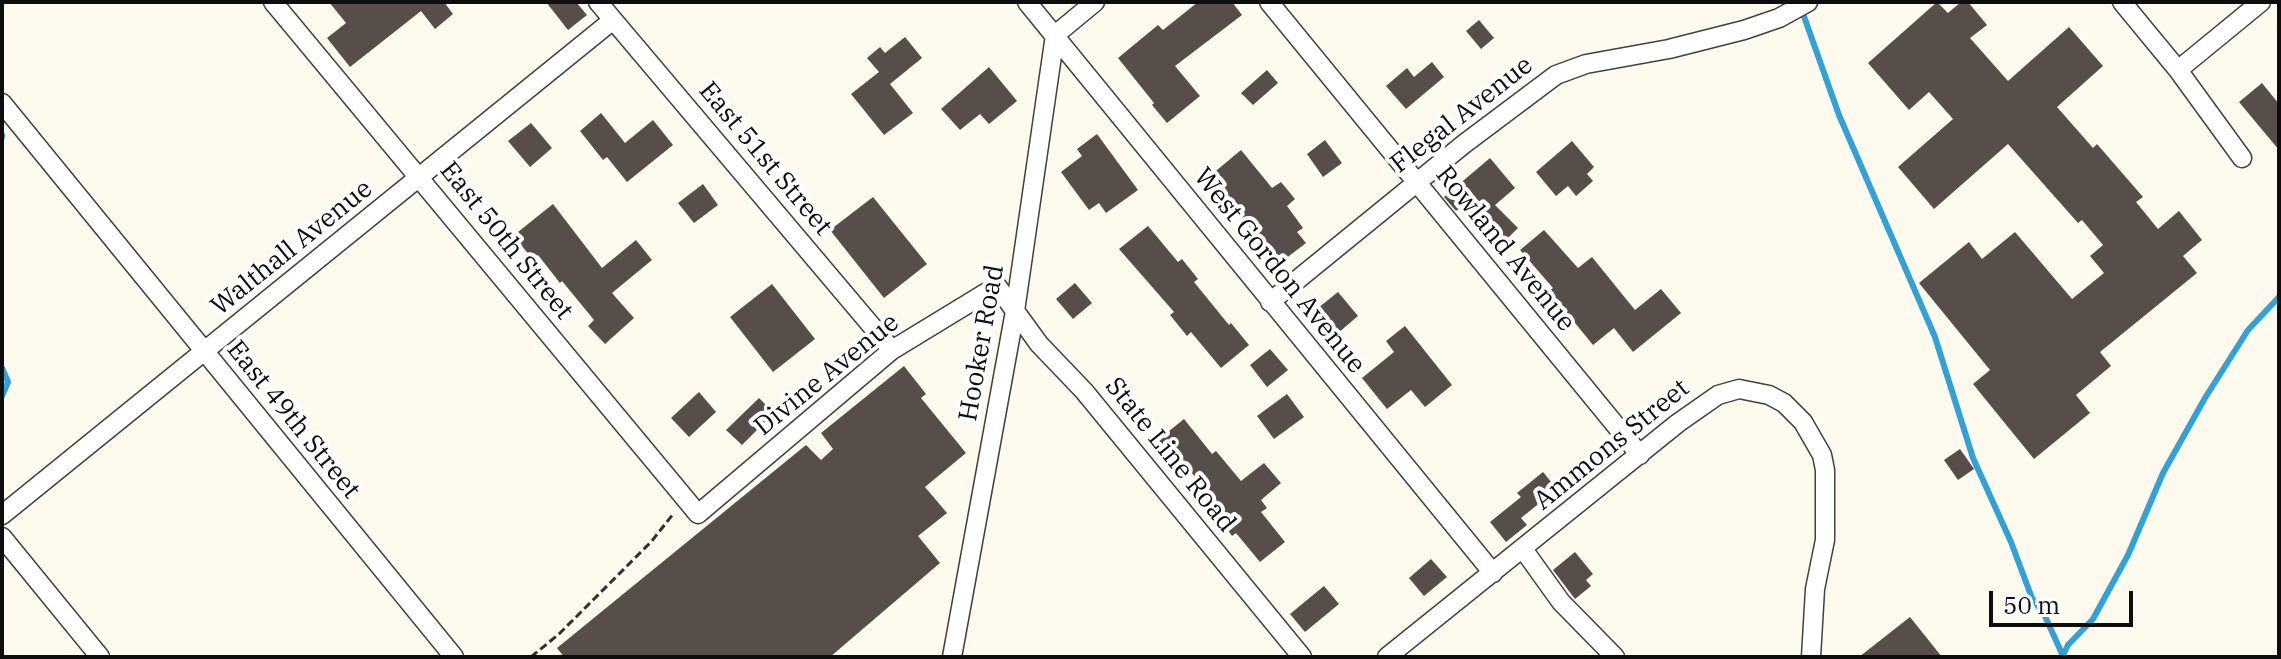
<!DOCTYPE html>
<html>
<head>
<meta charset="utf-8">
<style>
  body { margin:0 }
  #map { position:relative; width:2281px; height:659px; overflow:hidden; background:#fffaee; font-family:"IBM Plex Serif",serif }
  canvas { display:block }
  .frame { position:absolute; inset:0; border:4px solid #0e0e0e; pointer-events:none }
  .scale { position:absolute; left:1989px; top:591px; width:144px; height:36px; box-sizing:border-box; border:4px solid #0e0e0e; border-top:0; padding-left:10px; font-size:24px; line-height:28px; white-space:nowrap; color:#0e0e0e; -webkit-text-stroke:6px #fff; paint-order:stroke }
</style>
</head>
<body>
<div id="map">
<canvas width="2281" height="659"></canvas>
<div class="frame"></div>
<div class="scale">50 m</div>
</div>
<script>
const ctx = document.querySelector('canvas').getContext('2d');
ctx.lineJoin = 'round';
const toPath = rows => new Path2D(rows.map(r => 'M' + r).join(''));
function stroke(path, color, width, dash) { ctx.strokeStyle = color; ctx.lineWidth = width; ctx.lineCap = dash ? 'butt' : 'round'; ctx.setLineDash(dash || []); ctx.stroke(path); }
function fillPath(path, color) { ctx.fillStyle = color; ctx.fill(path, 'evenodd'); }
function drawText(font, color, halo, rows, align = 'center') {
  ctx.font = font + ' "IBM Plex Serif",serif'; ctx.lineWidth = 8; ctx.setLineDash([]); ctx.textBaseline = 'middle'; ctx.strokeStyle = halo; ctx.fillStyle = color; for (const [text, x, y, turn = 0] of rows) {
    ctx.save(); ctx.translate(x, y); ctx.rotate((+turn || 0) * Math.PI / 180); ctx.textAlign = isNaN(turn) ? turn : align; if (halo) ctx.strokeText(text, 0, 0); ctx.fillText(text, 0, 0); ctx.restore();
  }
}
stroke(toPath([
  [1801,8,1839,115,1935,337,1973,458,2011,542,2032,598,2044,614,2063,656],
  [2,135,2,137],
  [2,368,8,382,2,396],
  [2063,655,2068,645,2093,619,2128,555,2163,473,2205,398,2248,330,2279,297]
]), '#32a1d6', 6);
fillPath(toPath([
  [329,2,444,2,453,14,435,29,421,11,350,67,327,38,346,23],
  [546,2,576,2,587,15,568,30],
  [1198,2,1232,2,1242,15,1175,66,1200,96,1167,123,1152,105,1154,103,1118,58,1158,25,1163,30],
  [1937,2,1948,13,1961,2,1968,2,1987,25,1970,38,2008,81,2069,27,2103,66,2057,107,2093,148,2097,144,2143,197,2136,202,2158,229,2179,211,2202,240,2183,256,2197,273,2100,352,2111,366,2076,395,2090,413,2034,459,1973,384,1990,370,1919,283,1969,242,1982,259,2015,232,2072,299,2104,273,2090,256,2103,245,2082,220,2078,223,2008,144,1934,209,1898,167,1953,119,1929,92,1909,110,1868,63],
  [1479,20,1494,38,1481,49,1466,31],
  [905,37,922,58,890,84,913,113,884,135,851,94,879,72,867,58,880,47,885,53],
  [1432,62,1444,77,1406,109,1386,86,1407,68,1414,77],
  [989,67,1017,101,989,124,980,114,960,130,941,109],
  [1267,70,1278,83,1253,105,1241,93],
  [2262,83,2279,104,2279,150,2239,102],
  [601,113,625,143,653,120,673,145,627,182,607,157,603,160,580,131],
  [531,123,552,148,530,167,508,141],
  [1097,134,1138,190,1106,213,1099,203,1089,210,1061,172,1082,156,1077,149],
  [1325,140,1342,163,1323,177,1307,154],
  [1572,141,1594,167,1587,174,1593,181,1576,196,1568,186,1556,196,1536,172],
  [1241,150,1272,188,1281,182,1295,199,1287,206,1303,228,1297,232,1306,243,1280,263,1256,231,1254,233,1239,215,1242,213,1211,175],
  [1490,158,1515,188,1495,205,1518,228,1501,245,1463,205,1456,211,1444,197],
  [703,184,718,205,694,223,678,203],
  [873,197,927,264,884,298,830,230],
  [553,204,602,268,636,240,652,260,612,293,634,318,605,344,588,326,594,320,562,281,560,283,538,255,533,259,513,236],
  [1148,226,1178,262,1182,259,1198,279,1194,282,1229,325,1231,323,1249,345,1221,368,1191,332,1187,336,1170,315,1174,312,1119,249],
  [1544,230,1578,268,1592,257,1635,310,1661,289,1681,313,1633,352,1614,328,1593,345,1549,291,1553,288,1520,250],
  [1075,283,1092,303,1073,319,1056,299],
  [772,284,815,339,773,372,730,317],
  [1338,292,1358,316,1338,333,1318,308],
  [1405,326,1452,385,1425,407,1411,390,1387,409,1362,378,1394,352,1386,341],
  [1270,349,1288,370,1267,387,1250,365],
  [904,366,926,394,921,398,966,453,925,487,947,513,918,536,940,563,830,657,564,657,557,648,806,445,821,460,833,449,821,433],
  [699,392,716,412,689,437,671,418],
  [1287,394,1304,417,1274,439,1257,416],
  [759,398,774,413,742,445,726,430],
  [1184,419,1212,454,1216,451,1241,481,1264,463,1281,483,1261,500,1267,508,1261,512,1285,542,1260,562,1236,533,1232,536,1199,490,1203,487,1179,457,1175,460,1158,440],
  [1960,449,1974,469,1958,480,1944,460],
  [1543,472,1557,489,1521,518,1527,525,1506,542,1490,522,1521,497,1517,493],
  [1575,552,1593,574,1586,580,1591,586,1575,599,1553,570],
  [1431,559,1447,577,1424,596,1409,578],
  [1324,586,1339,604,1305,632,1290,614],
  [1910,617,1942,657,1859,657]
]), '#574e49');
const street = toPath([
  [273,2,698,514,892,350,997,286,1039,344,1084,391,1302,657],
  [598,2,892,350],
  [1027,2,1493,573],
  [1269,2,1640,455],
  [2122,2,2178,70,2242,158],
  [2178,70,2261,2],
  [2,103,454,657],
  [1270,302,1464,144,1556,75,1586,64,1669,49,1744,30,1779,18,1808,2],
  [2,515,613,20],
  [2,537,100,657],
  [1523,549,1561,602,1615,657],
  [952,657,1015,311,1055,35,1095,2],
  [1387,657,1678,423,1718,395,1739,389,1769,395,1784,403,1803,422,1822,455,1825,470,1825,540,1815,589,1811,657]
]);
stroke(street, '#414141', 21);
stroke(toPath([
  [531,657,559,634,651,542,674,513]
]), '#303030', 3, [8, 4]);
stroke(street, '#fff', 18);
drawText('26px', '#0e0e0e', '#fff', [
  ["Flegal Avenue",1462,115,-38],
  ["East 51st Street",765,159,50],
  ["East 50th Street",506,241,51],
  ["Walthall Avenue",292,248,-39],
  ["Rowland Avenue",1505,249,51],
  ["West Gordon Avenue",1279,271,51],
  ["Hooker Road",982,343,-80],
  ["Divine Avenue",827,375,-39],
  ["East 49th Street",293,420,51],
  ["Ammons Street",1612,445,-39],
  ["State Line Road",1170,455,51]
]);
</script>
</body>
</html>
